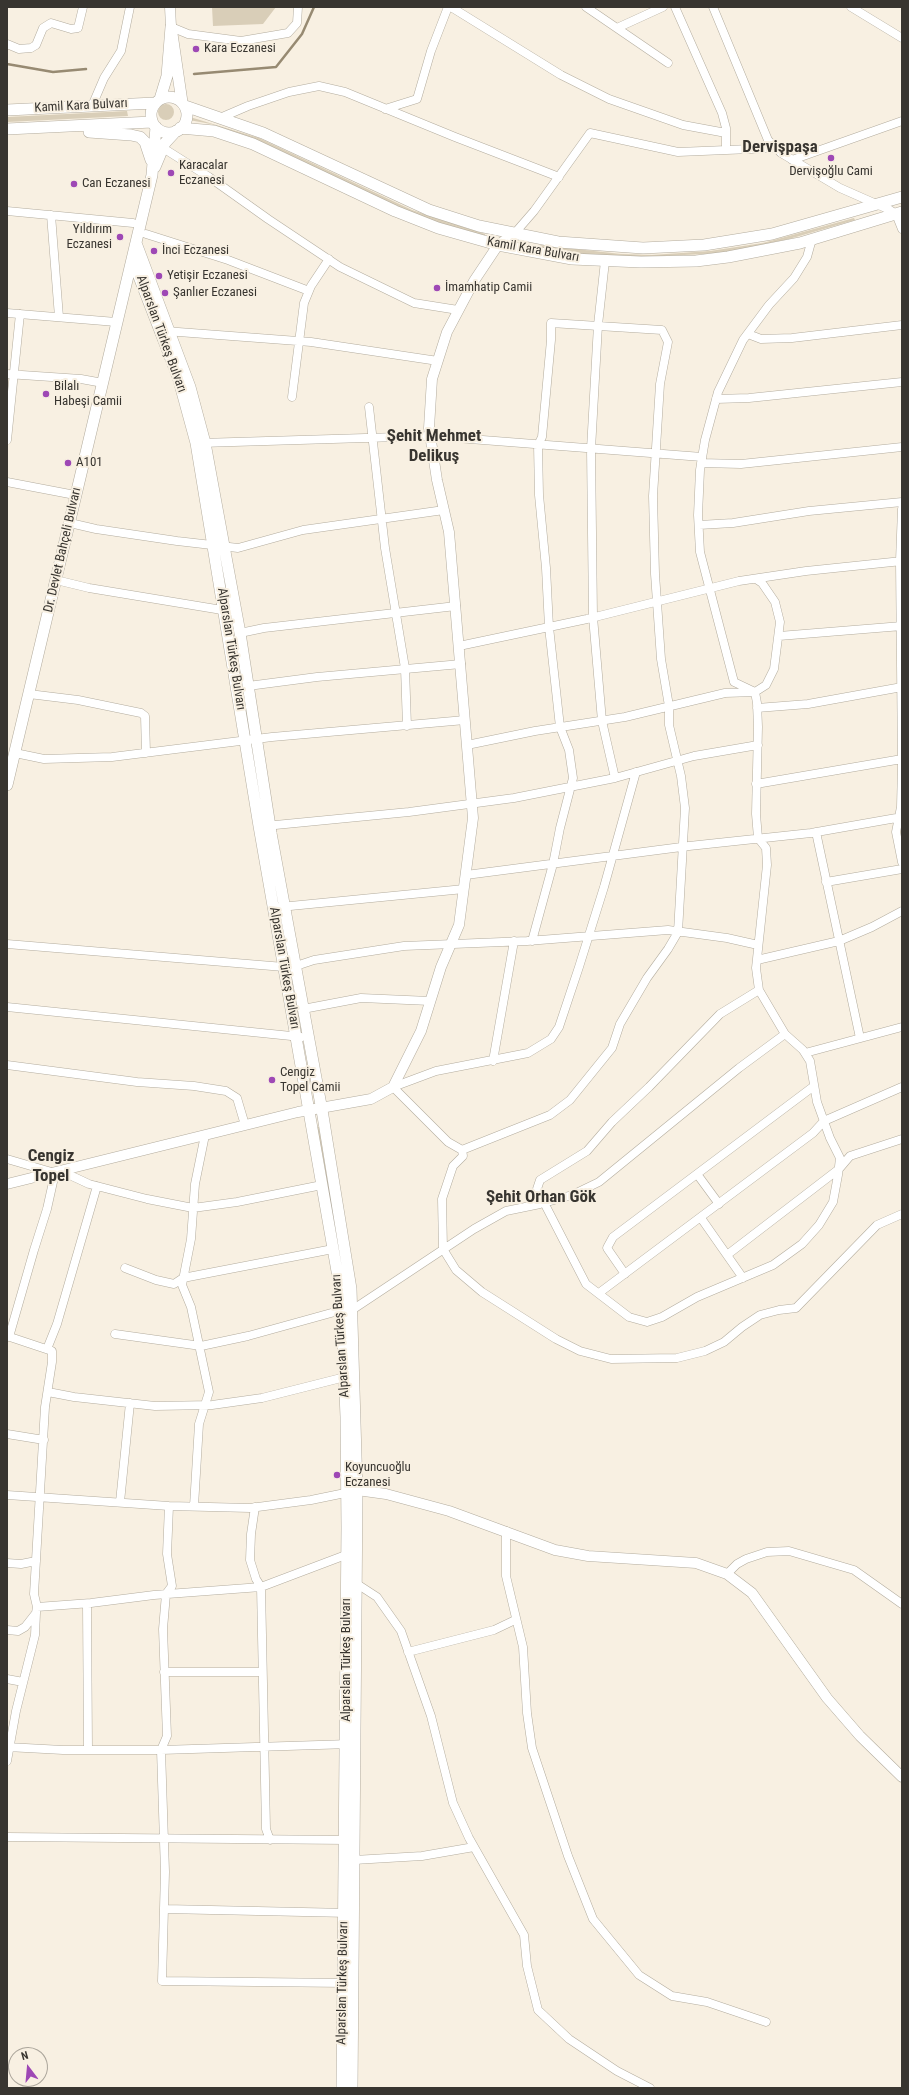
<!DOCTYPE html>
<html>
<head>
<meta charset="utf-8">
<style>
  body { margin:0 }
  #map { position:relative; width:909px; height:2095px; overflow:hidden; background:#f8f0e2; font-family:"Roboto Condensed",sans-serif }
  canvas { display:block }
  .frame { position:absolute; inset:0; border:8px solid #383530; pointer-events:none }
  .north { position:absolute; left:8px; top:2047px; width:40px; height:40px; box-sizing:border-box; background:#f8f0e2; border:1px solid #aba59b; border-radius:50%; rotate:344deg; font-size:11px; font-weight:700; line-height:16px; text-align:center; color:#383530 }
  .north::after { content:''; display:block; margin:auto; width:14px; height:18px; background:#9e48b5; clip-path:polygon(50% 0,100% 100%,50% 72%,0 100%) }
</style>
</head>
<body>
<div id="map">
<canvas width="909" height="2095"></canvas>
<div class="frame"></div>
<div class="north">N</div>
</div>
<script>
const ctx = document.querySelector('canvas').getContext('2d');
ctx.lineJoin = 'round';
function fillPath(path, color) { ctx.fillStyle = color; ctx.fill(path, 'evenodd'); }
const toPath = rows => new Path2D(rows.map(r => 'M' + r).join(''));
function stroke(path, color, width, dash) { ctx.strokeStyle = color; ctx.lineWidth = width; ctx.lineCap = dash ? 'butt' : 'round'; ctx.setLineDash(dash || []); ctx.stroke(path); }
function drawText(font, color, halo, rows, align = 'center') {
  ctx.font = font + ' "Roboto Condensed",sans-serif'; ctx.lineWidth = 4; ctx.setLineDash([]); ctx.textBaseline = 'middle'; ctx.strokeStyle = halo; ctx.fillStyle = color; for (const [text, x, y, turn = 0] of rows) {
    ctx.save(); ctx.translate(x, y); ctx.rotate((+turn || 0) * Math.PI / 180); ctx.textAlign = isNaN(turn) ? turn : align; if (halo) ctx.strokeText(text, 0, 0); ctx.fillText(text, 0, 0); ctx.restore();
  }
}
fillPath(toPath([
  [212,7,276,7,263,24,213,26],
  '158 112a8 8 0 1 1 16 0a8 8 0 1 1-16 0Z',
  [127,111,128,116,7,122,7,117],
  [190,117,259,138,412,210,485,234,485,236,437,222,403,209,264,143,211,124,189,120],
  [854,218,855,220,789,239,728,252,704,254,644,257,591,255,539,248,540,245,621,254,652,255,710,251,763,243],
  [230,617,231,617,250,730,249,730],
  [316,1127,319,1127,332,1204,331,1204]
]), '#d9ceb8');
stroke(toPath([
  [7,64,53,72,86,69],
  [194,74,276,67,302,34,314,7]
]), '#978a72', 2.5);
const minor = toPath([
  [451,7,561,75,609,99,683,125,726,133],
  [586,7,668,63],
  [675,7,722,113,726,128,726,148],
  [713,7,768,140,781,153,840,188,890,210,896,214,902,229],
  [851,7,902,38],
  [171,27,188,34,241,41,288,33,297,23,298,7],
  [617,28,663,7],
  [7,44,19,49,31,48,36,45,43,28,51,23,71,29,78,28,83,7],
  [92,106,104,78,121,51,130,7],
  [385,109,417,99,431,51,448,7],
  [220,118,248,106,289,92,319,86,345,92,455,137,559,177],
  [163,148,209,177,268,219,340,267,414,303,458,310],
  [792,160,902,121],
  [7,211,133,223],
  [51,215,59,317],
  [146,234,228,260,309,291],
  [514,234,534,211,590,133,678,152,775,148],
  [605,261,598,325,591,449,593,617,602,721,615,778],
  [7,313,116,322],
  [165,331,311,342,438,361],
  [748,334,761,339,792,338,902,325],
  [7,374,81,379,103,383],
  [292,397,304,303,311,286,329,259],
  [716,399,749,398,902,382],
  [369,407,385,548,405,668,407,726],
  [7,440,20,314],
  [201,443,431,436,702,457],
  [701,463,741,464,902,447],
  [7,482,75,495],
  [902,509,900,561,902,766,901,807,896,832,902,862],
  [70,523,96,529,177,541,238,548,303,530,444,510],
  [699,525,733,523,809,511,902,502],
  [56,580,89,588,228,611],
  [240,633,264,628,456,606],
  [779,636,902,626],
  [459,646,587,619,739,581,806,571,902,561],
  [248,686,317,677,461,664],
  [29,694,78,700,141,713,145,716,146,753],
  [757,708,808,704,902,687],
  [467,745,535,731,625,717,725,693,755,692,766,685,774,669,780,622,775,602,762,583,756,579],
  [15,753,44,759,112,757,272,737,465,720],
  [636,772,604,887,579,967,559,1027,551,1039,528,1053,436,1071,393,1087,448,1142,462,1150,463,1156,453,1166,442,1199,443,1249,456,1270,482,1292,556,1339,580,1351,611,1359,677,1358,705,1351,724,1342,742,1327,760,1315,779,1310,796,1308,877,1225,902,1214],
  [756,784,902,759],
  [265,826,409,812,514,798,615,778,694,756,758,745],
  [816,832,860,1038],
  [466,875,689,846,811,833,902,817],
  [826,882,902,869],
  [280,907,464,889],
  [7,944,284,967,296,966,314,960,404,946,527,941,668,930,727,938,758,945],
  [757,960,839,941,872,927,902,911],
  [759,990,720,1014,649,1087,612,1122,587,1151,540,1180,537,1189,586,1284,629,1317,647,1322,662,1317,697,1297,773,1265,802,1244,819,1225,833,1202,838,1175,840,1158,830,1138,817,1102,810,1061,803,1050,785,1034,759,990,756,968,767,865,766,848,758,838,756,814,758,727,757,703,755,692,734,682,700,552,698,515,700,470,705,440,718,392,743,340,769,305,794,278,807,257,812,239],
  [7,1007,301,1037],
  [303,1009,361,998,430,1001],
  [805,1053,902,1027],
  [493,1061,514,941],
  [7,1065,137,1082,194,1086,226,1091,237,1098,245,1125],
  [462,1150,550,1115,570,1100,612,1048,620,1024,647,978,668,949,678,932,685,808,681,776,669,725,669,706,661,659,655,574,653,496,660,384,668,342,662,330,551,323,551,340,542,437,538,445,539,495,546,568,549,627,560,727,569,750,573,778,560,828,553,864,532,941],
  [7,1159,55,1173,47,1209,34,1250,9,1337],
  [61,1171,89,1184,147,1199,193,1208,237,1202,322,1185],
  [697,1174,719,1204],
  [701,1218,743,1278],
  [727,1255,839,1169,850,1156,902,1139],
  [125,1268,156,1280,174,1284,183,1278,333,1249],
  [625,1274,607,1248,613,1237,814,1086],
  [599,1293,813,1133,824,1121,902,1087],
  [352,1310,474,1229,506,1211,540,1204,572,1195,599,1182,739,1068,785,1034],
  [115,1334,201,1346,248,1336,342,1310],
  [7,1336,52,1351,52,1362,45,1407,34,1594,37,1607],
  [47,1349,57,1324,97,1186],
  [48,1392,74,1397,155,1406,212,1405,262,1398,349,1376],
  [7,1434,44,1440],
  [7,1495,169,1506,250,1508,311,1500,350,1492],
  [120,1502,130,1403],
  [169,1506,167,1554,172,1586,166,1594,163,1629,167,1736,161,1750,165,1872,162,1981,347,1983],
  [194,1506,199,1424,209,1392,191,1307,182,1285,191,1239,195,1184,205,1135],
  [255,1507,251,1534,250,1560,256,1579,261,1587,266,1829,270,1840],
  [506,1531,506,1576,523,1647,527,1713,532,1748,568,1856,593,1919,639,1975,672,1996,707,2002,766,2022],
  [7,1563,21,1564,36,1561],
  [727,1574,737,1564,746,1559,767,1552,789,1551,854,1570,902,1604],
  [357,1584,377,1597,401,1631,431,1716,453,1803,469,1838,524,1935,527,1966,538,2010,569,2039,617,2071,650,2088],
  [87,1604,88,1750],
  [7,1630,18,1631,25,1627,36,1613,37,1607,91,1603,154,1595,261,1587,351,1553],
  [408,1652,494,1630,515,1620],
  [164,1672,262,1672],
  [7,1679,23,1682],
  [7,1747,63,1750,161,1750,350,1744],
  [7,1761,16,1711,35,1635,36,1613],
  [7,1837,348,1840],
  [354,1860,422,1856,474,1847],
  [165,1909,349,1913]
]);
const tertiary = toPath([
  [170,7,171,27],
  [7,1184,298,1112,371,1099,393,1087,421,1031,441,967,459,925,473,818,449,532,437,480,429,428,432,379,447,332,474,281,498,245,514,234],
  [357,1490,386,1494,449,1511,555,1550,588,1556,696,1563,727,1574,752,1593,827,1698,860,1736,902,1777]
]);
const secondary = toPath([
  '151 115a18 18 0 1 1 36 0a18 18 0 1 1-36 0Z',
  [160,99,167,76,171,27,182,102],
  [185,106,263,133,429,210,479,226,558,242,643,248,704,245,772,234,902,197],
  [7,110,155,103],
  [180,128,214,131,253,144,395,211,438,228,498,245,572,259,641,262,696,261,728,257,800,243,902,212],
  [7,129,152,122],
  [89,132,131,135,140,137,145,142,151,160],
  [155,167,165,143,176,131],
  [136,243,190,387,205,443,240,633,271,833,323,1116,351,1289,357,1490,352,2088],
  [136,252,138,274,178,377,196,443,259,826,341,1294,346,1417,347,1528,342,2088],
  [7,785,152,175,156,127]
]);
stroke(minor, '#b3ac9e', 9);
stroke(tertiary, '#b3ac9e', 11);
stroke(secondary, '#b3ac9e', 12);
stroke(minor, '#fff', 8);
stroke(tertiary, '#fff', 10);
stroke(secondary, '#fff', 11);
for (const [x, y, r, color] of [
  [196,49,4,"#9e48b5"],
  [831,158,4,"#9e48b5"],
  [171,173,4,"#9e48b5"],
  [74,184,4,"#9e48b5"],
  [120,237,4,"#9e48b5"],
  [154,251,4,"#9e48b5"],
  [159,276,4,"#9e48b5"],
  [437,288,4,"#9e48b5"],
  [165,293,4,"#9e48b5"],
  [46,394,4,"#9e48b5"],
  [68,463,4,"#9e48b5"],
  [272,1080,4,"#9e48b5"],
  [337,1475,4,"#9e48b5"]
]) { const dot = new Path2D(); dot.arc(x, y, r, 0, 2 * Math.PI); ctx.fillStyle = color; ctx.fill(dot); stroke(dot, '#f8f0e2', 1.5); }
drawText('13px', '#383530', '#f8f0e2', [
  ["Kara Eczanesi",204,49],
  ["Karacalar",179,166],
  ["Eczanesi",179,181],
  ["Dervişoğlu Cami",831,172,"center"],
  ["Can Eczanesi",82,184],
  ["Yıldırım",112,230,"right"],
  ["Eczanesi",112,245,"right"],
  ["İnci Eczanesi",162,251],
  ["Yetişir Eczanesi",167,276],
  ["İmamhatip Camii",445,288],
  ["Şanlıer Eczanesi",173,293],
  ["Bilalı",54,387],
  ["Habeşi Camii",54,402],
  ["A101",76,463],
  ["Cengiz",280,1073],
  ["Topel Camii",280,1088],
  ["Koyuncuoğlu",345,1468],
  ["Eczanesi",345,1483]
], 'left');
drawText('13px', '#383530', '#f8f0e2', [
  ["Kamil Kara Bulvarı",81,106,-3],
  ["Kamil Kara Bulvarı",533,250,10],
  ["Alparslan Türkeş Bulvarı",161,334,70],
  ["Dr. Devlet Bahçeli Bulvarı",63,550,-77],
  ["Alparslan Türkeş Bulvarı",231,649,81],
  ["Alparslan Türkeş Bulvarı",284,968,80],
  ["Alparslan Türkeş Bulvarı",341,1336,-94],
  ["Alparslan Türkeş Bulvarı",347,1660,-90],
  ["Alparslan Türkeş Bulvarı",343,1983,-89]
]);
drawText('bold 17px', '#383530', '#f8f0e2', [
  ["Dervişpaşa",780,148],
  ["Şehit Mehmet",434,437],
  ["Delikuş",434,457],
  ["Cengiz",51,1157],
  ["Topel",51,1177],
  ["Şehit Orhan Gök",541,1198]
]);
</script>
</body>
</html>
